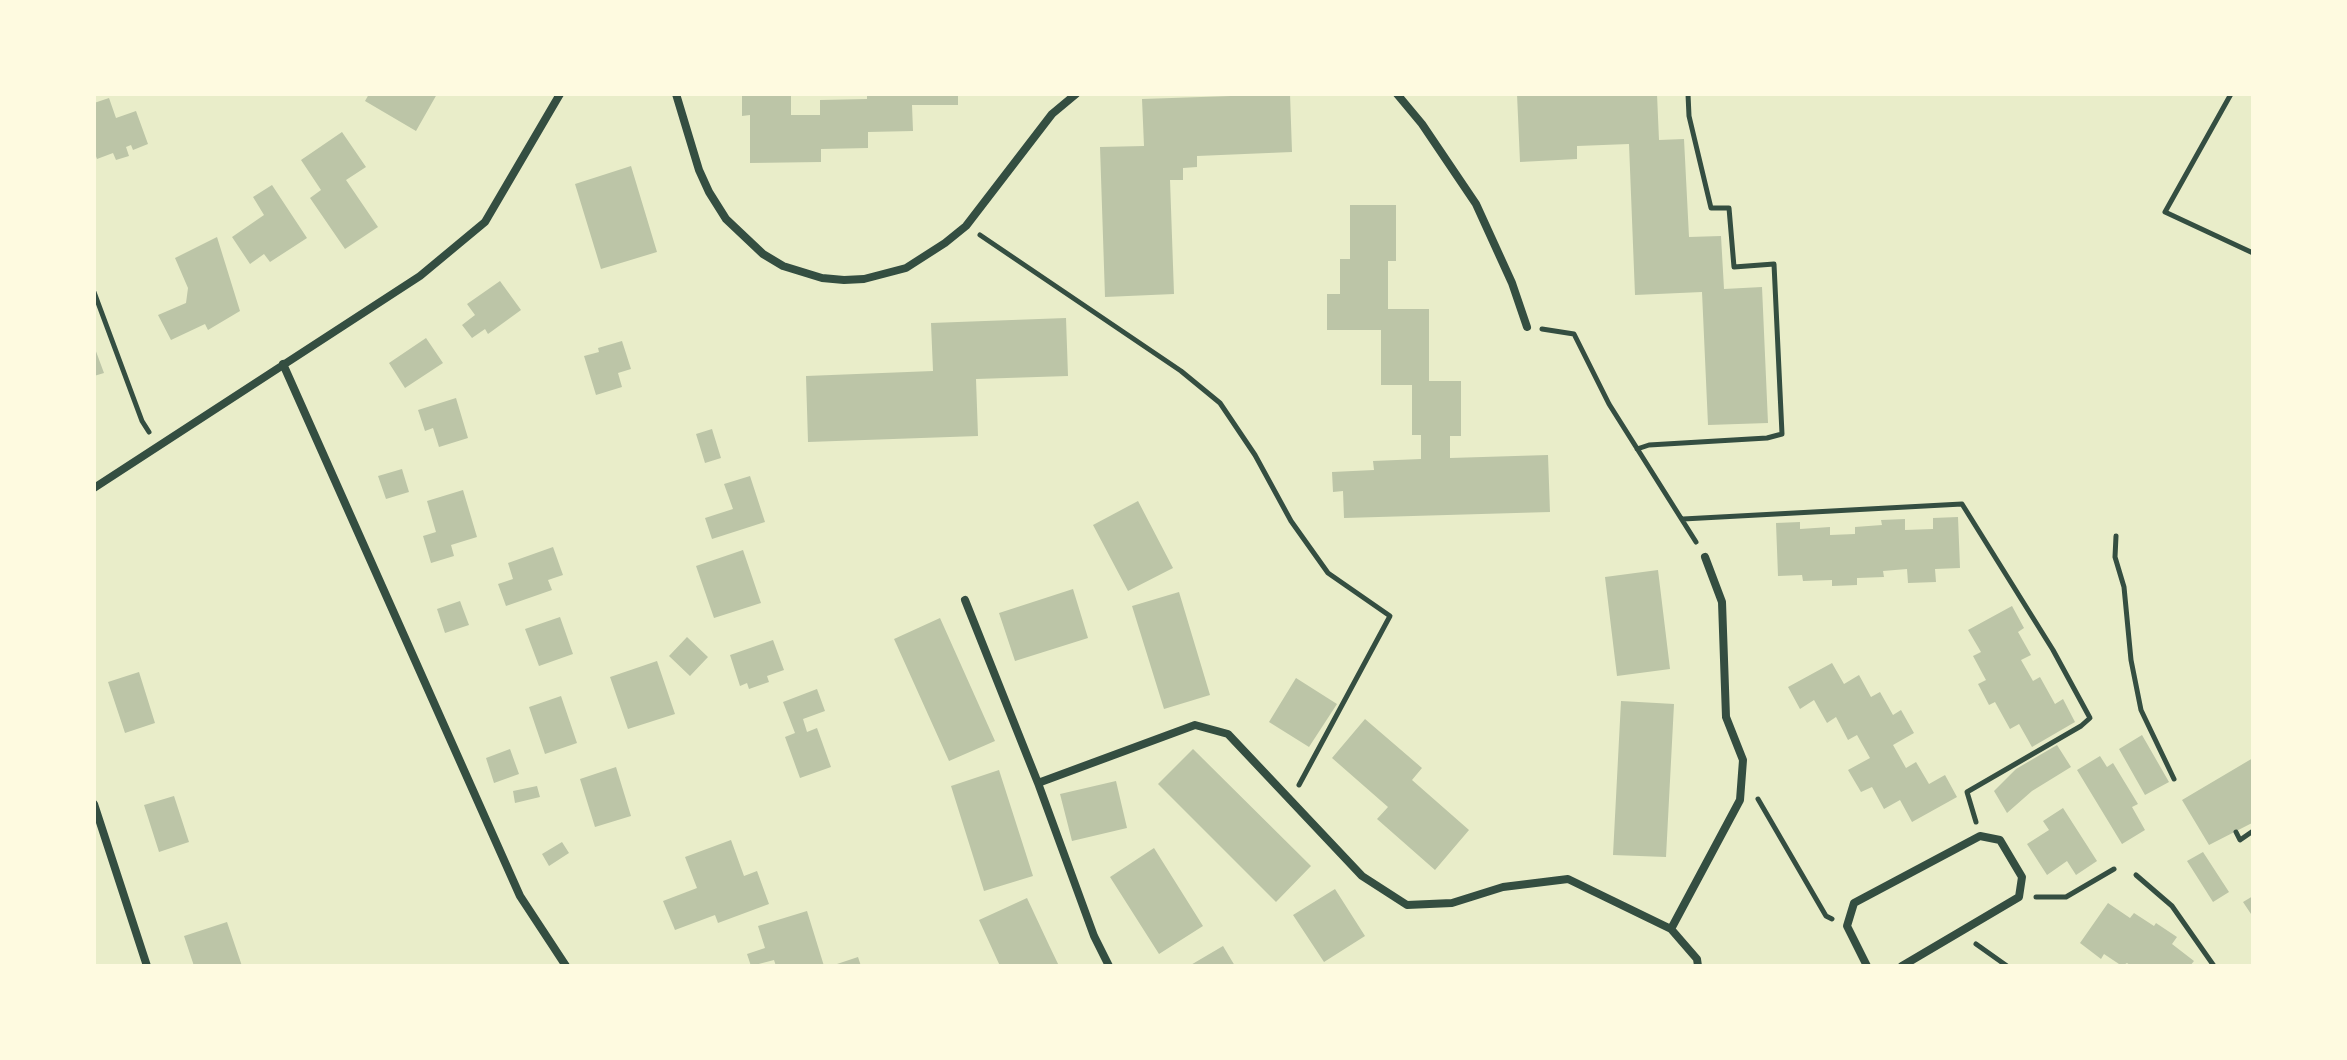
<!DOCTYPE html>
<html>
<head>
<meta charset="utf-8">
<style>
  body { margin:0 }
  #map { position:relative; width:2347px; height:1060px; overflow:hidden; background:#e9edc9; font-family:"Fira Sans Condensed",sans-serif }
  canvas { display:block }
  .frame { position:absolute; inset:0; border:96px solid #fefae0; pointer-events:none }
</style>
</head>
<body>
<div id="map">
<canvas width="2347" height="1060"></canvas>
<div class="frame"></div>
</div>
<script>
const ctx = document.querySelector('canvas').getContext('2d');
ctx.lineJoin = 'round';
function fillPath(path, color) { ctx.fillStyle = color; ctx.fill(path, 'evenodd'); }
const toPath = rows => new Path2D(rows.map(r => 'M' + r).join(''));
function stroke(path, color, width, dash) { ctx.strokeStyle = color; ctx.lineWidth = width; ctx.lineCap = dash ? 'butt' : 'round'; ctx.setLineDash(dash || []); ctx.stroke(path); }
fillPath(toPath([
  [369,94,437,94,416,131,365,101],
  [742,94,791,94,791,115,820,115,820,100,867,99,867,94,958,94,958,105,912,105,913,131,868,132,868,148,821,149,821,162,750,163,750,115,742,116],
  [1290,94,1292,152,1197,156,1197,167,1183,168,1183,180,1170,180,1174,294,1105,297,1100,147,1144,146,1142,99],
  [1517,94,1657,94,1659,140,1684,139,1689,237,1721,236,1724,289,1762,287,1768,423,1708,425,1702,292,1635,295,1629,144,1577,146,1577,159,1520,162],
  [109,98,116,118,136,111,148,144,133,150,131,145,126,147,129,156,116,160,113,153,97,159,94,151,94,103],
  [342,132,366,167,346,180,378,227,345,249,310,198,321,190,301,160],
  [631,166,657,252,601,269,575,184],
  [272,185,307,238,270,262,264,254,250,264,232,237,264,215,253,197],
  [1350,205,1396,205,1396,261,1388,261,1388,309,1429,309,1429,381,1461,381,1461,436,1450,436,1450,458,1548,455,1550,512,1344,518,1343,491,1333,492,1332,472,1374,470,1373,461,1421,459,1421,435,1412,435,1412,385,1381,385,1381,330,1327,330,1327,294,1340,294,1340,259,1350,259],
  [217,237,240,311,208,330,205,324,171,340,158,315,186,303,188,288,175,258],
  [500,281,521,310,488,334,485,329,472,338,462,325,475,315,467,304],
  [1066,318,1068,376,976,379,978,436,808,442,806,376,933,371,931,323],
  [426,338,443,363,405,388,389,363],
  [622,341,631,369,618,373,622,387,596,395,584,356,599,352,598,348],
  [94,346,104,373,94,376],
  [456,398,468,438,439,447,433,428,425,431,418,410],
  [712,429,721,458,705,463,696,434],
  [402,469,409,492,386,499,378,476],
  [750,476,765,522,712,539,705,518,733,509,724,484],
  [463,490,477,537,451,545,454,556,431,563,423,536,436,532,427,501],
  [1138,501,1173,568,1128,591,1093,525],
  [1958,517,1960,568,1935,569,1936,582,1908,583,1907,569,1883,571,1884,577,1857,578,1857,585,1832,586,1832,580,1803,581,1802,575,1778,576,1776,523,1800,522,1800,529,1830,527,1830,535,1855,534,1855,527,1882,525,1881,520,1905,519,1905,530,1933,529,1933,518],
  [553,547,563,575,548,580,552,590,506,606,498,584,513,579,508,563],
  [743,550,761,603,714,618,696,566],
  [1658,570,1670,669,1617,676,1605,577],
  [1073,589,1088,638,1015,661,999,613],
  [1179,592,1210,695,1164,709,1132,606],
  [460,601,469,625,445,633,437,609],
  [2012,606,2024,628,2018,632,2031,655,2021,660,2033,681,2040,677,2055,704,2063,699,2075,722,2032,747,2019,724,2010,729,1995,702,1989,705,1978,684,1986,680,1973,656,1981,652,1968,630],
  [560,617,573,654,539,666,525,629],
  [940,618,995,741,949,761,894,639],
  [687,637,708,657,690,676,669,656],
  [773,640,784,670,767,676,769,682,749,689,747,683,740,686,730,655],
  [657,661,675,714,628,729,610,677],
  [1832,663,1844,684,1859,675,1871,697,1880,692,1893,715,1901,710,1914,733,1893,745,1906,768,1916,762,1929,784,1945,775,1957,797,1912,822,1900,800,1884,809,1872,787,1861,792,1848,770,1870,758,1857,735,1848,740,1836,717,1827,723,1814,700,1800,709,1788,687],
  [139,672,155,723,125,733,108,682],
  [1296,678,1337,704,1309,747,1269,722],
  [817,689,825,711,803,719,807,732,817,728,831,767,800,778,785,737,795,733,783,702],
  [561,696,577,743,545,754,529,707],
  [1621,701,1674,704,1666,857,1613,855],
  [1365,719,1422,768,1412,780,1469,830,1435,870,1377,819,1388,807,1332,758],
  [2142,735,2169,782,2145,795,2119,749],
  [2057,745,2071,767,2032,791,2007,813,1994,791,2016,769],
  [510,749,519,774,494,783,486,758],
  [1193,749,1311,866,1276,902,1158,784],
  [2100,756,2107,767,2113,763,2138,804,2132,807,2145,830,2122,844,2077,770],
  [2253,758,2252,823,2209,845,2182,800],
  [616,767,631,816,595,827,580,779],
  [999,770,1033,876,984,891,951,786],
  [1116,781,1127,828,1072,841,1060,794],
  [537,786,540,797,515,803,513,791],
  [174,796,189,842,159,852,144,805],
  [2063,808,2097,861,2076,875,2067,861,2047,875,2027,844,2049,830,2043,821],
  [731,840,744,876,757,871,769,904,718,923,715,915,675,930,663,901,697,888,685,857],
  [562,842,569,853,549,866,542,854],
  [1154,848,1203,926,1159,954,1110,877],
  [2203,852,2229,892,2213,902,2187,861],
  [1335,889,1365,936,1324,962,1293,915],
  [2253,896,2253,913,2251,914,2243,902],
  [1027,898,1048,943,1059,966,1000,966,979,920],
  [2108,903,2130,918,2134,913,2154,926,2156,923,2177,937,2172,944,2194,961,2190,966,2131,966,2127,963,2122,966,2104,954,2101,959,2080,943],
  [807,911,824,966,776,966,774,960,751,966,747,954,765,948,758,926],
  [227,922,242,966,194,966,184,936],
  [1223,946,1235,966,1189,966],
  [858,957,861,966,834,966,834,965]
]), '#bcc5a7');
stroke(toPath([
  [2231,94,2165,212,2253,253],
  [980,235,1181,371,1220,403,1255,455,1291,521,1328,573,1390,616,1299,785],
  [94,292,142,421,149,432],
  [1542,329,1574,334,1609,404,1696,542],
  [1637,449,1649,445,1767,438,1782,434,1774,264,1734,267,1729,208,1711,208,1689,116,1688,94],
  [1683,519,1962,504,2053,650,2090,718,2081,726,1967,792,1976,822],
  [2116,536,2115,557,2124,587,2131,660,2141,710,2174,779],
  [1758,799,1826,916,1832,919],
  [2236,832,2240,840,2253,831],
  [2136,875,2172,906,2214,966],
  [2036,897,2066,897,2114,869],
  [1976,944,2007,966]
]), '#344e41', 5);
stroke(toPath([
  [676,94,699,170,709,192,726,219,763,254,783,266,822,278,844,280,864,279,906,268,945,243,966,226,1052,114,1076,94],
  [1397,94,1422,124,1476,204,1512,283,1527,327],
  [283,364,520,896,566,966],
  [94,488,420,276,485,222,560,94],
  [965,600,1038,783],
  [94,804,147,966],
  [1671,929,1740,800,1743,760,1726,717,1722,602,1705,557],
  [1109,966,1094,936,1038,783,1195,725,1228,734,1362,876,1407,905,1452,903,1503,887,1568,879,1671,929,1697,959,1698,966],
  [1867,966,1847,926,1854,903,1980,836,2000,840,2022,877,2019,897,1902,966]
]), '#344e41', 8);
</script>
</body>
</html>
